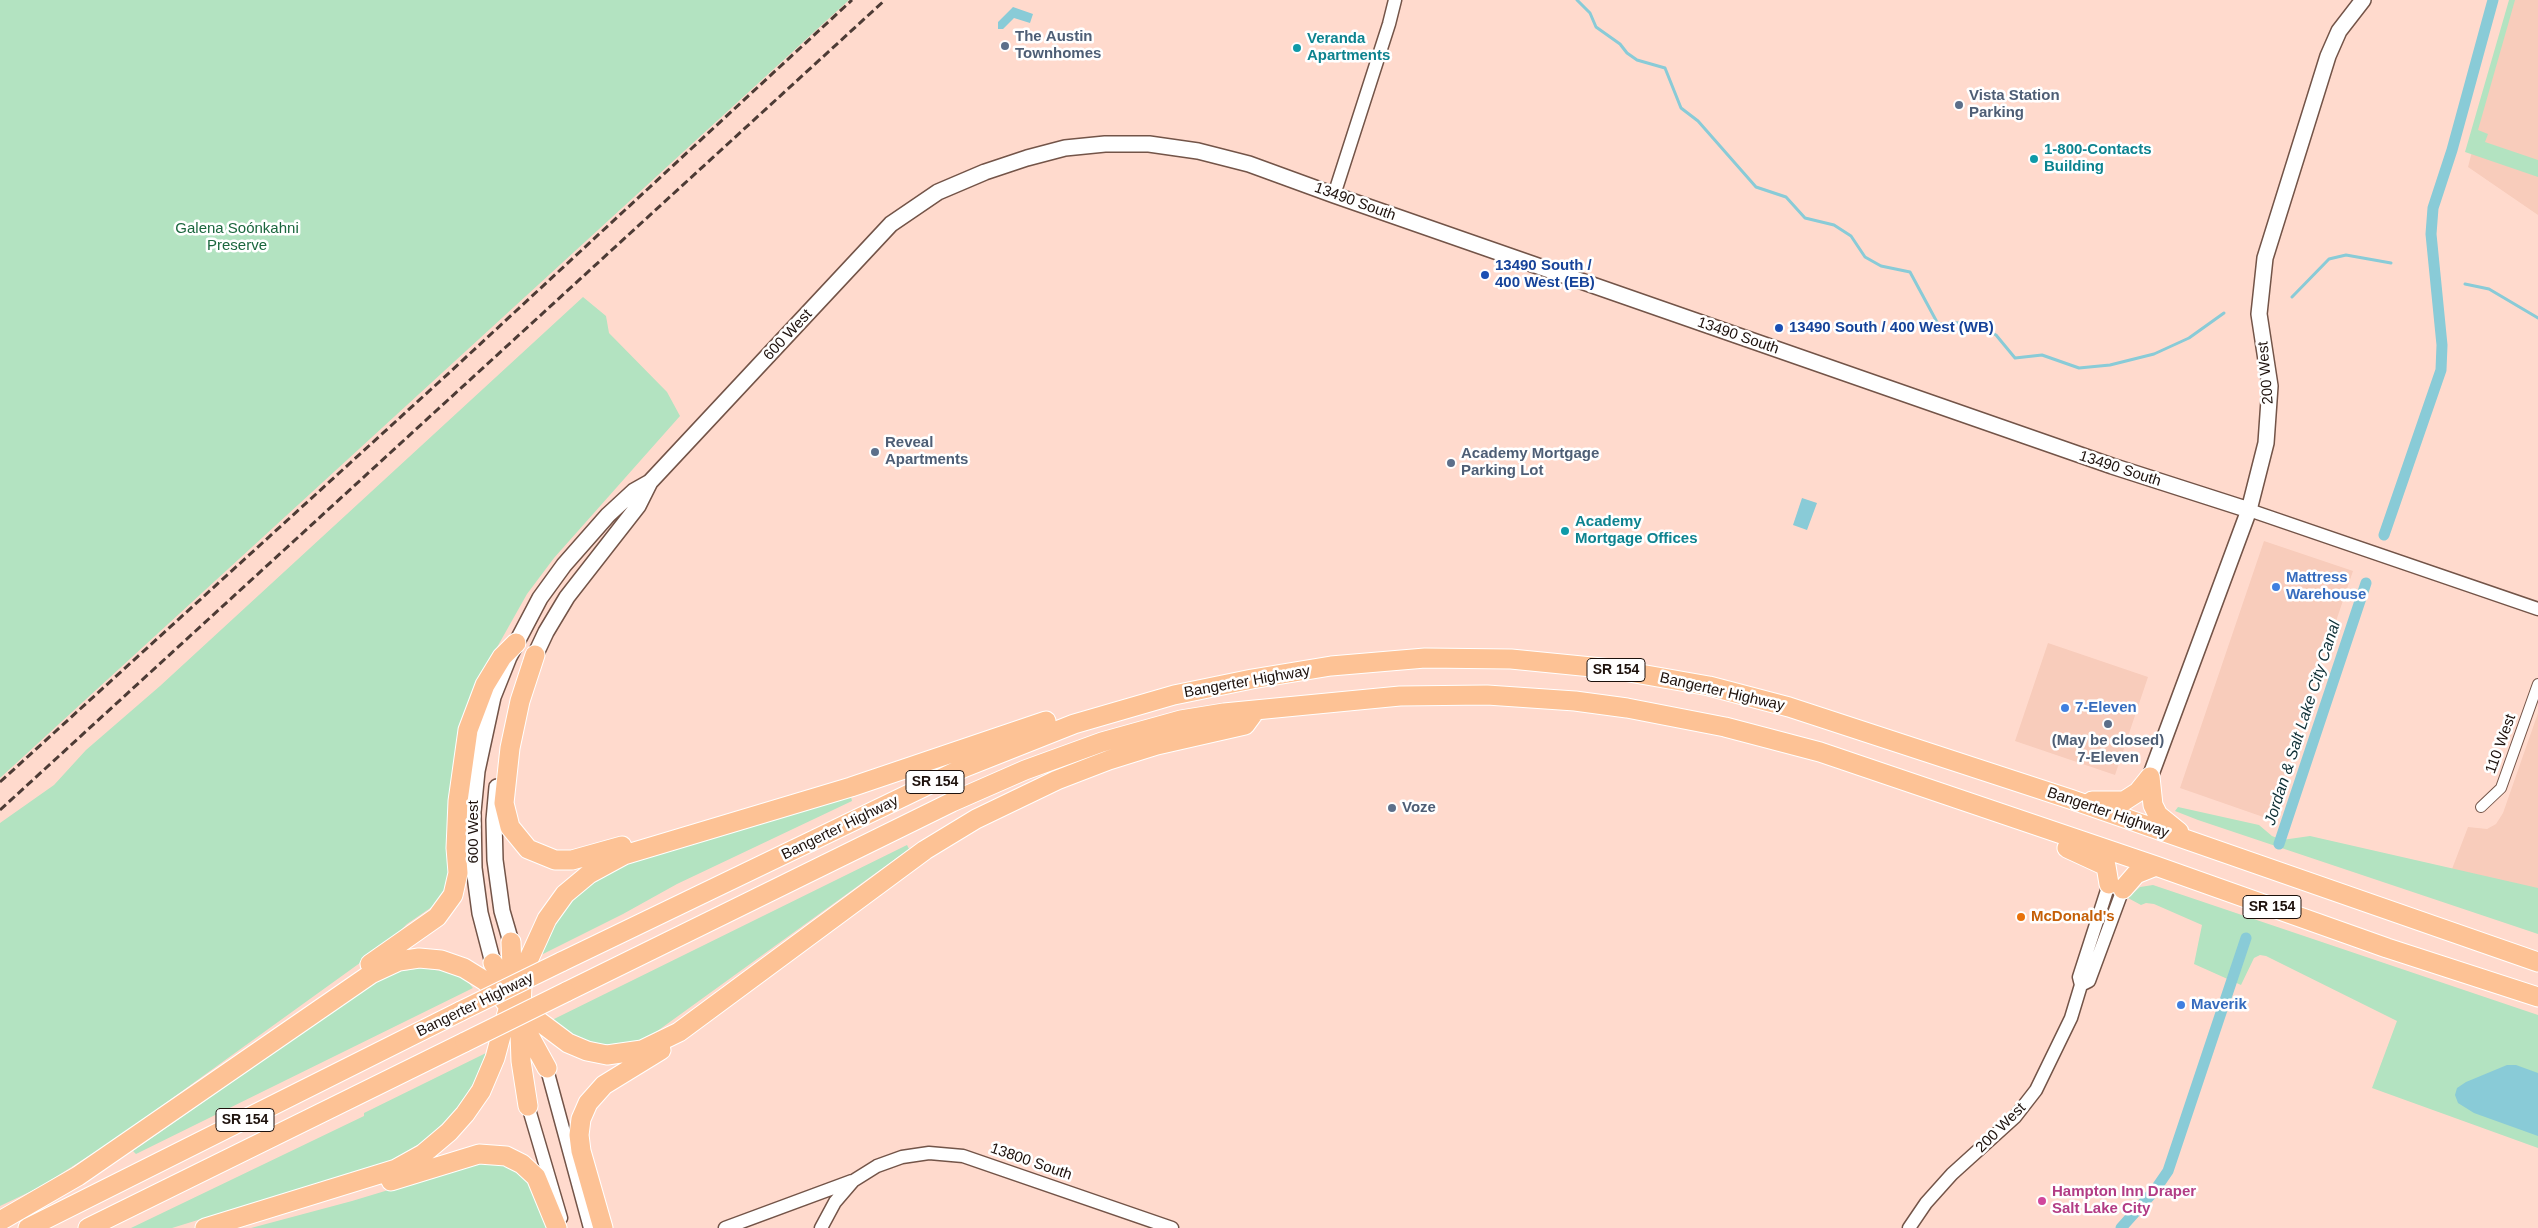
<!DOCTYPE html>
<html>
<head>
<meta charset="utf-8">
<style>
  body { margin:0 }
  canvas { display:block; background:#ffdacd }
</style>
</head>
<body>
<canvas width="2538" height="1228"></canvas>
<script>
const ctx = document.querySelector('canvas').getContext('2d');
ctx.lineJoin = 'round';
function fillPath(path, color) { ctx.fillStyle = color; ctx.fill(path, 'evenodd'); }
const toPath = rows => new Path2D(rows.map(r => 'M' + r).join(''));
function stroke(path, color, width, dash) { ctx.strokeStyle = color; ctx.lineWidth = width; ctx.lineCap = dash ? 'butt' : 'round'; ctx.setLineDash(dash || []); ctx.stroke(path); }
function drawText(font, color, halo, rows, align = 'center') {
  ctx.font = font + ' Arial,sans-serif'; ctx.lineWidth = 5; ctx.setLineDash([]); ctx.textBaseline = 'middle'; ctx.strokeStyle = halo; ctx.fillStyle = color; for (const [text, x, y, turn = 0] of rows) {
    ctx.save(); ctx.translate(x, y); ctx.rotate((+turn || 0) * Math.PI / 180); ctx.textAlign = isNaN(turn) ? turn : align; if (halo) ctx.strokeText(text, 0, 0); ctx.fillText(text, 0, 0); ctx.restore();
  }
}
fillPath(toPath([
  [2511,0,2538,0,2538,215,2468,167],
  [2264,541,2353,571,2269,819,2180,788],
  [2048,643,2148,677,2115,775,2015,741],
  [2538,713,2538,889,2452,869,2468,827,2487,829,2496,824,2503,813]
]), '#f8ccbb');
fillPath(toPath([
  [0,0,849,0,0,778],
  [2509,0,2515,0,2478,130,2488,134,2485,142,2538,160,2538,177,2465,152],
  [583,297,606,316,609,333,667,392,680,416,554,558,527,594,482,674,452,877,442,900,407,924,389,942,117,1138,40,1187,0,1206,0,823,54,785,86,750,160,686],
  [851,797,852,801,677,884,623,914,541,955,550,933,565,909,582,891,613,870,637,861],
  [2178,807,2259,825,2272,836,2282,840,2310,836,2538,888,2538,934,2198,820,2175,811],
  [907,845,909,849,656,1032,639,1041,603,1045,573,1036,552,1020],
  [2153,885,2538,1015,2538,1148,2372,1088,2397,1021,2266,956,2260,955,2254,958,2241,985,2194,964,2202,925,2154,904,2146,903,2141,905,2128,898,2140,887],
  [422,968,448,972,467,981,473,988,136,1154,133,1151,379,980,396,972],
  [486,1053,479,1074,456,1111,424,1141,392,1160,172,1228,131,1228,364,1116,364,1113],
  [481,1162,499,1163,516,1170,532,1185,548,1228,251,1228,352,1201]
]), '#b3e3c1');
fillPath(toPath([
  [1013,7,1033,14,1030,23,1014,18,1003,29,998,29,998,22],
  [1802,498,1817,503,1807,530,1793,525],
  [2507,1065,2516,1065,2538,1073,2538,1136,2474,1113,2458,1103,2455,1095,2457,1088,2466,1082]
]), '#89cbd7');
stroke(toPath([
  [1577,0,1590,13,1596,27,1620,44,1627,53,1637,60,1665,68,1681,108,1698,121,1756,187,1786,197,1805,218,1834,225,1851,236,1865,257,1881,266,1910,272,1938,324,1971,322,1996,335,2015,358,2042,355,2079,368,2110,365,2154,354,2189,338,2224,313],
  [2465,284,2489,289,2538,318],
  [2292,297,2329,259,2346,255,2391,263]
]), '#89cbd7', 3);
stroke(toPath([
  [2384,535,2441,370,2442,345,2431,234,2433,208,2452,150,2493,0],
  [2279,844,2366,583],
  [2121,1228,2155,1190,2168,1171,2246,938]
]), '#89cbd7', 11);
const minor = toPath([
  [2481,807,2501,788,2538,684]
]);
const tertiary = toPath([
  [1334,195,1389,24,1395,0],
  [2249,510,2538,609],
  [2081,985,2089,981,2123,889],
  [545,1062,590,1228],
  [526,1099,561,1218],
  [725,1228,852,1181],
  [821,1228,835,1202,853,1181,877,1166,902,1157,929,1153,963,1156,1172,1228],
  [1909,1228,1926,1203,1952,1174,2015,1117,2036,1090,2071,1018,2081,985,2079,977,2109,884]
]);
const secondary = toPath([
  [531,664,546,632,567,597,638,506,650,482],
  [2150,777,2249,510,2266,443,2270,386,2259,314,2265,258,2328,56,2339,31,2363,0],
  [497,787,494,820,495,860,502,911,511,942],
  [493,963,480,913,474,868,473,812,477,771,493,697,509,657,540,598,564,565,608,515,634,491,650,482,891,224,938,192,985,172,1027,158,1065,148,1105,144,1149,144,1198,151,1249,164,1334,195,2112,466,2249,510]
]);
const motorway = toPath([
  [535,655,520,701,510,748,504,803,510,827,528,849,555,860,572,860,622,846],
  [2150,777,2153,805,2158,815,2179,832],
  [2092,801,2124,801,2138,792,2150,777],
  [2067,848,2106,866,2109,884],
  [2123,889,2136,874,2156,866],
  [561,962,963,768,1074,724,1174,695,1252,679,1331,666,1425,658,1511,659,1612,669,1709,686,1789,707,2070,799,2538,962],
  [493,963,520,1007,568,1043,587,1051,607,1055,642,1050,679,1032,925,850,976,819,1057,780,1109,760,1157,745,1245,725,1256,710],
  [370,964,437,917,453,895,458,873,456,848,458,801,468,730,485,685,502,657,516,643],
  [566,992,952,802,1025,770,1102,742,1181,720,1224,713,1400,696,1487,695,1575,701,1627,708,1725,727,1820,752,2156,866,2387,948,2538,997],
  [528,1106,521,1061,520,1034,522,985,527,963,547,919,565,894,589,874,624,855,851,787,1046,721],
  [391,1181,479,1154,506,1156,522,1164,536,1177,557,1228],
  [0,1221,78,1176,371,974,399,961,419,958,441,960,464,968,485,981,499,994,524,1026,547,1068],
  [28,1228,461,1011],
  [88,1228,465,1042],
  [205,1228,396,1169,423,1154,449,1132,465,1114,481,1091,495,1058,509,1006,512,967,511,942],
  [603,1228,581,1151,579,1135,581,1119,588,1103,604,1085,661,1050]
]);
stroke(minor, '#735448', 12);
stroke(tertiary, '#735448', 15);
stroke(secondary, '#735448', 18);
stroke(motorway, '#fff', 21);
stroke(minor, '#fff', 10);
stroke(tertiary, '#fff', 12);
stroke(secondary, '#fff', 15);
stroke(motorway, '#fdc295', 19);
stroke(toPath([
  [0,782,450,372,852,0],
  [0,810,885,0]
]), '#4d3b35', 3, [8, 4]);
const motorwayBridge = toPath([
  [461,1011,561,962],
  [465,1042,566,992]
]);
stroke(motorwayBridge, '#fff', 21, []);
stroke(motorwayBridge, '#fdc295', 19);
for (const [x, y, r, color] of [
  [1005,46,5,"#5c6f8a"],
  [1297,48,5,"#0f9aa8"],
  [1959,105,5,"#5c6f8a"],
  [2034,159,5,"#0f9aa8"],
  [1485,275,5,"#1a4fb4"],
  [1779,328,5,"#1a4fb4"],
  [875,452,5,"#5c6f8a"],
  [1451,463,5,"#5c6f8a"],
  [1565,531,5,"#0f9aa8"],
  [2276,587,5,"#3f7fe0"],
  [2065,708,5,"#3f7fe0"],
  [2108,724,5,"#5c6f8a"],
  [1392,808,5,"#5c6f8a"],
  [2021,917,5,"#e8710a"],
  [2181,1005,5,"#3f7fe0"],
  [2042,1201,5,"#d1479c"]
]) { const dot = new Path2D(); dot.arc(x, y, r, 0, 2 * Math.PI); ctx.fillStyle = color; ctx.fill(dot); stroke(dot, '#fff', 2); }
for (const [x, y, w] of [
  [1616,670,58],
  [935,782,58],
  [2272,907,58],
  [245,1120,58]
]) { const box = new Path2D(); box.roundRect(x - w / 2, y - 11.5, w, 23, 4); ctx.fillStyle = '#fff'; ctx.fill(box); stroke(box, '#1d110c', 1); }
drawText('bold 14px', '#1d110c', null, [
  ["SR 154",1616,670],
  ["SR 154",935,782],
  ["SR 154",2272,907],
  ["SR 154",245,1120]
]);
drawText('bold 15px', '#4e5e75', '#fff', [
  ["The Austin",1015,37],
  ["Townhomes",1015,54],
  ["Vista Station",1969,96],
  ["Parking",1969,113],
  ["Reveal",885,443],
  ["Apartments",885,460],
  ["Academy Mortgage",1461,454],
  ["Parking Lot",1461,471],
  ["(May be closed)",2108,741,"center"],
  ["7-Eleven",2108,758,"center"],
  ["Voze",1402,808]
], 'left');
drawText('bold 15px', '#0d838f', '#fff', [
  ["Veranda",1307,39],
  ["Apartments",1307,56],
  ["1-800-Contacts",2044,150],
  ["Building",2044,167],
  ["Academy",1575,522],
  ["Mortgage Offices",1575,539]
], 'left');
drawText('15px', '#1d110c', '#fff', [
  ["13490 South",1355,202,20],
  ["600 West",788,335,-47],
  ["13490 South",1738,336,19],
  ["200 West",2266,373,-95],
  ["13490 South",2120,469,18],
  ["Bangerter Highway",1247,682,-10],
  ["Bangerter Highway",1722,692,13],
  ["110 West",2501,744,-70],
  ["Bangerter Highway",2108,813,19],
  ["Bangerter Highway",840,828,-26],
  ["600 West",474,832,-90],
  ["Bangerter Highway",475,1005,-26],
  ["200 West",2001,1128,-45],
  ["13800 South",1031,1162,19]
]);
drawText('15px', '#1b663d', '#fff', [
  ["Galena Soónkahni",237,229],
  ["Preserve",237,246]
]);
drawText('bold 15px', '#164399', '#fff', [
  ["13490 South /",1495,266],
  ["400 West (EB)",1495,283],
  ["13490 South / 400 West (WB)",1789,328]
], 'left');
drawText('bold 15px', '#366cbe', '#fff', [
  ["Mattress",2286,578],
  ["Warehouse",2286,595],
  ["7-Eleven",2075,708],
  ["Maverik",2191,1005]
], 'left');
drawText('bold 15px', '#c56008', '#fff', [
  ["McDonald's",2031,917]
], 'left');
drawText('bold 15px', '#b23c85', '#fff', [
  ["Hampton Inn Draper",2052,1192],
  ["Salt Lake City",2052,1209]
], 'left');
drawText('italic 16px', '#0e2f35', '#fff', [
  ["Jordan & Salt Lake City Canal",2303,723,-72]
]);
</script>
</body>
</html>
